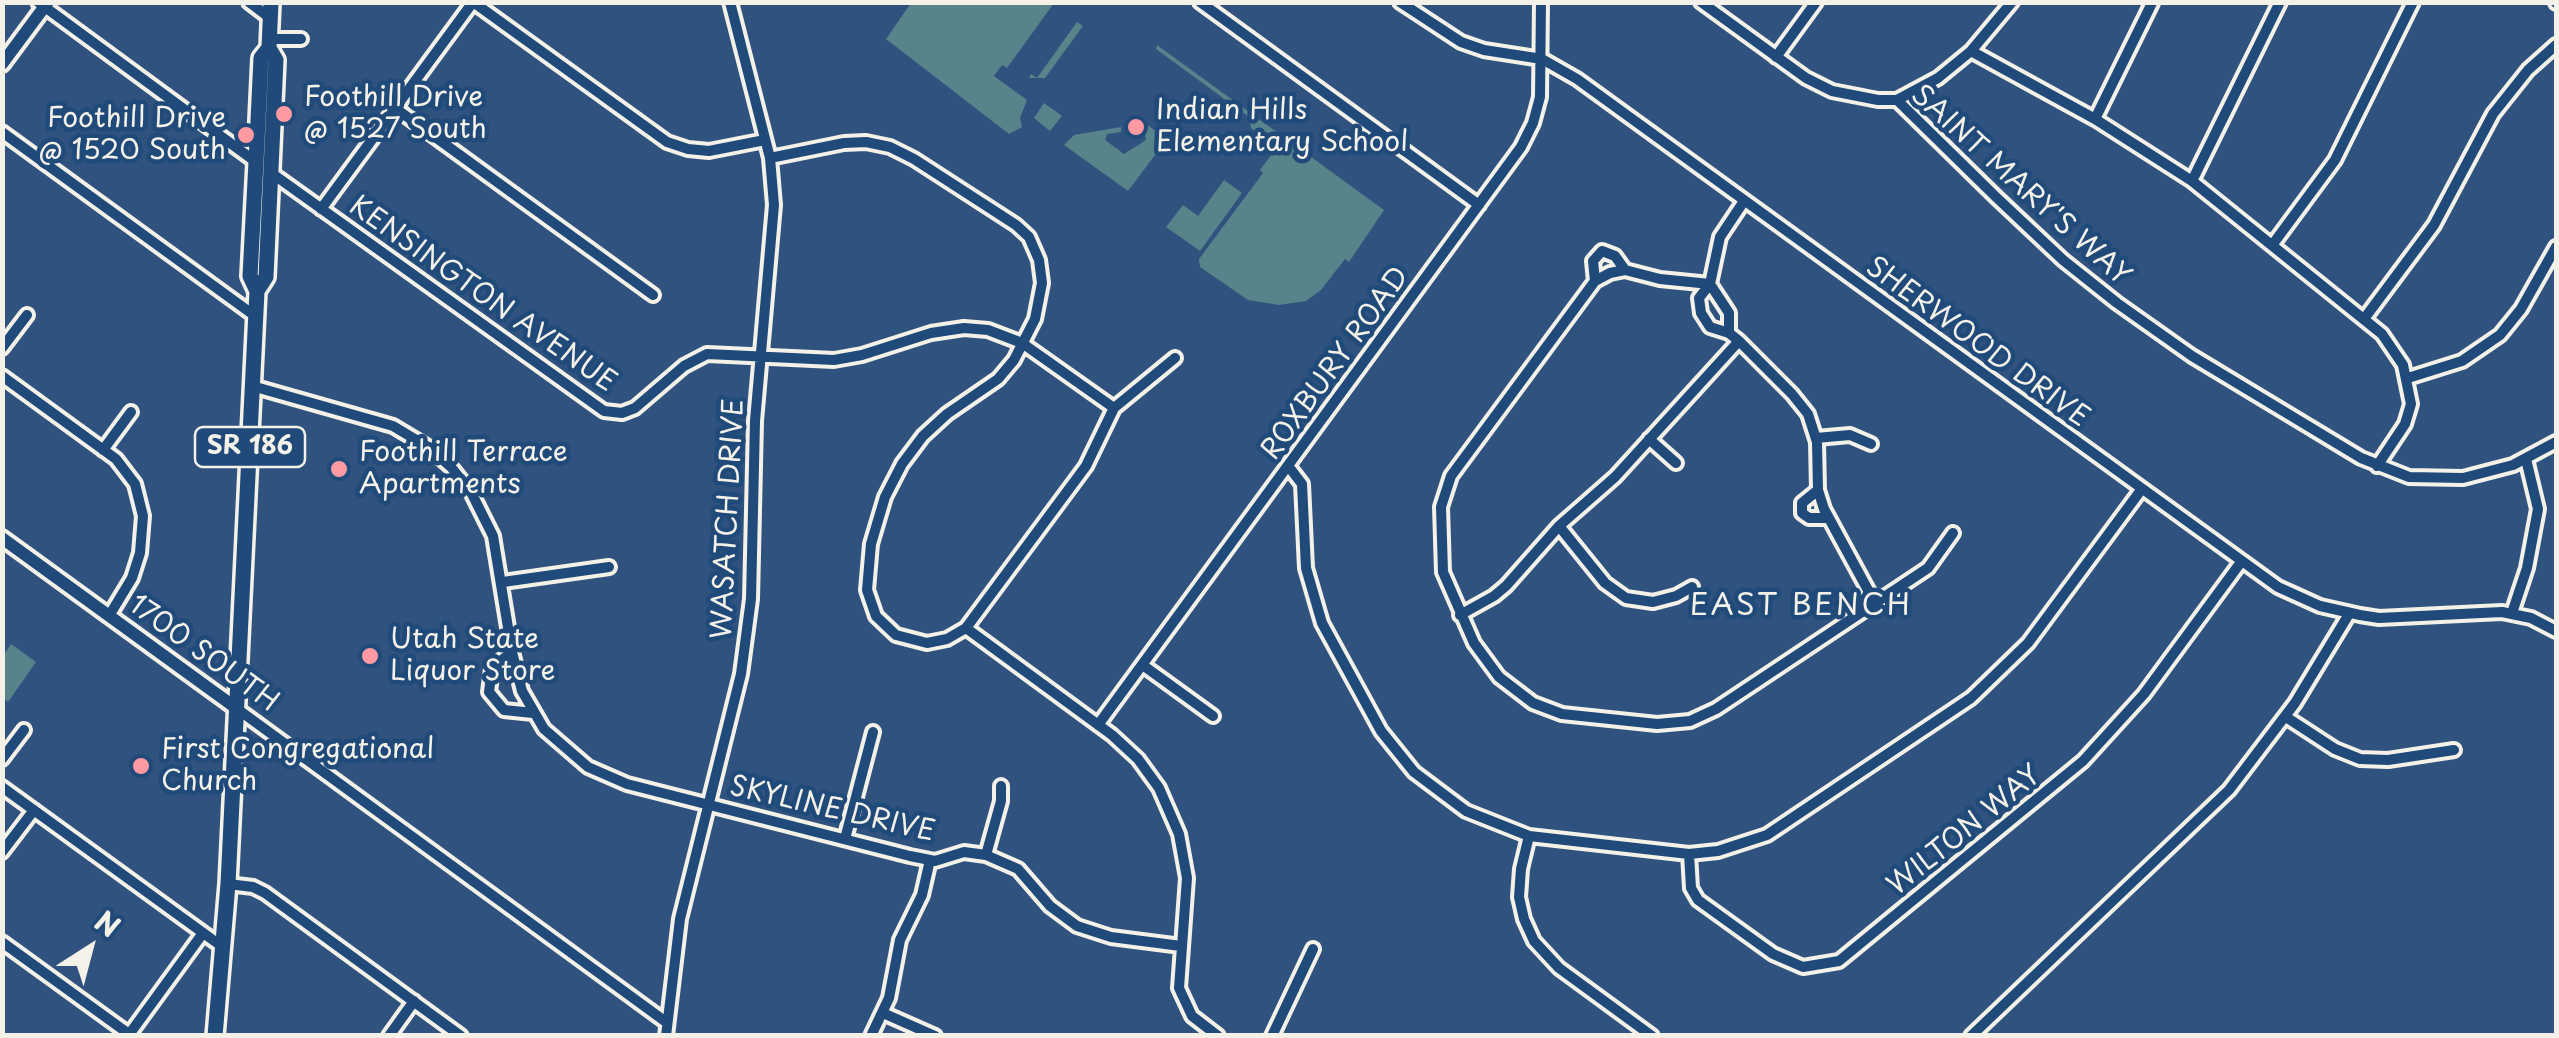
<!DOCTYPE html>
<html>
<head>
<meta charset="utf-8">
<style>
  body { margin:0 }
  #map { position:relative; width:2559px; height:1038px; overflow:hidden; background:#2f537e; font-family:"Playpen Sans",sans-serif }
  canvas { display:block }
  .frame { position:absolute; inset:0; border:5px solid #f4f1e8; pointer-events:none }
  .north { position:absolute; left:40px; top:898px; width:100px; height:100px; -webkit-text-stroke:8px #1f4a7a; paint-order:stroke; rotate:36deg; font-size:28px; font-weight:700; line-height:40px; text-align:center; color:#f4f1e8 }
  .north::after { content:''; display:block; margin:auto; width:35px; height:45px; background:#f4f1e8; clip-path:polygon(50% 0,100% 100%,50% 72%,0 100%) }
</style>
</head>
<body>
<div id="map">
<canvas width="2559" height="1038"></canvas>
<div class="frame"></div>
<div class="north">N</div>
</div>
<script>
const ctx = document.querySelector('canvas').getContext('2d');
ctx.lineJoin = 'round';
function fillPath(path, color) { ctx.fillStyle = color; ctx.fill(path, 'evenodd'); }
const toPath = rows => new Path2D(rows.map(r => 'M' + r).join(''));
function stroke(path, color, width, dash) { ctx.strokeStyle = color; ctx.lineWidth = width; ctx.lineCap = dash ? 'butt' : 'round'; ctx.setLineDash(dash || []); ctx.stroke(path); }
function drawText(font, color, halo, rows, align = 'center') {
  ctx.font = font + ' "Playpen Sans",sans-serif'; ctx.lineWidth = 9; ctx.setLineDash([]); ctx.textBaseline = 'middle'; ctx.strokeStyle = halo; ctx.fillStyle = color; for (const [text, x, y, turn = 0] of rows) {
    ctx.save(); ctx.translate(x, y); ctx.rotate((+turn || 0) * Math.PI / 180); ctx.textAlign = isNaN(turn) ? turn : align; if (halo) ctx.strokeText(text, 0, 0); ctx.fillText(text, 0, 0); ctx.restore();
  }
}
fillPath(toPath([
  [911,3,1054,3,1007,68,1002,65,994,76,1027,100,1020,118,1022,127,1009,134,886,39],
  [1077,22,1083,26,1045,78,1029,78,1031,74,1037,78],
  [1157,45,1384,210,1349,262,1345,259,1321,290,1306,301,1279,305,1248,300,1200,267,1199,259,1263,173,1260,170,1274,151,1273,144,1251,128,1249,117,1156,49],
  [1044,103,1062,116,1050,131,1034,118],
  [1146,124,1167,139,1128,191,1064,145,1074,135,1121,127,1121,132,1107,134,1105,140,1124,154,1146,140,1145,134,1135,130,1134,125],
  [1224,180,1242,193,1200,251,1166,227,1183,205,1198,216],
  [11,644,36,662,8,702,3,698,3,656]
]), '#57838b');
const minor = toPath([
  [38,2,256,162],
  [249,2,270,18],
  [473,2,667,142,688,149,709,151,765,140],
  [1200,2,1479,205],
  [1400,2,1461,42,1484,50,1542,59,1577,79,2278,587,2320,606,2360,615,2379,618,2502,612,2531,618,2556,631],
  [1701,2,1806,78,1832,91,1878,100,1897,100,1938,78,1971,51,2012,2],
  [2556,2,2556,3],
  [269,39,301,39],
  [1971,51,2095,119,2192,181,2382,334,2403,365,2411,404,2405,424,2377,466],
  [1776,57,1816,2],
  [1897,100,1996,197,2063,260,2117,303,2192,356,2361,458,2409,477,2463,478,2513,465,2556,442],
  [395,108,653,295],
  [2095,119,2152,3],
  [2,132,255,316],
  [770,158,844,143,866,142,890,147,914,159,1016,225,1029,237,1039,260,1042,283,1035,319,1014,360,998,379,947,414,923,436,902,464,885,497,871,544,867,590,876,616,896,635,927,643,947,639,966,628,1086,466,1114,408,1175,358],
  [270,172,604,411,622,413,635,408,684,366,707,354,834,360,862,355,931,333,964,328,988,330,1022,343,1114,408],
  [2192,181,2280,2],
  [1744,201,1720,237,1710,284,1699,298,1701,313,1710,327,1729,333,1739,341,1792,394,1808,414,1817,442,1818,490,1824,509,1875,603],
  [321,209,473,2],
  [2273,244,2335,160,2413,2],
  [1595,281,1593,261,1602,251,1615,256,1625,270],
  [1710,284,1660,279,1625,270,1610,273,1595,281,1451,476,1441,507,1443,572,1474,643,1499,677,1533,703,1562,714,1657,724,1690,721,1716,709,1928,568,1953,533],
  [1710,284,1729,313,1729,333],
  [2364,319,2434,225,2493,114,2528,70,2556,45],
  [2,348,27,315],
  [2,376,116,459,135,484,143,516,140,553,132,578,109,616],
  [2408,378,2462,361,2500,335,2521,309,2556,247],
  [252,386,393,426,428,447,451,467,471,492,493,536,512,652,522,691,544,729,588,767,627,784,910,856,935,861,964,852,986,855,1018,869,1050,906,1077,926,1111,937,1181,946],
  [1816,438,1850,435,1871,444],
  [1649,439,1676,463],
  [103,450,131,412],
  [1289,467,1302,484,1306,568,1322,623,1381,731,1414,772,1466,811,1529,836,1689,854,1718,851,1767,835,1971,698,2028,643,2141,490],
  [1818,490,1802,503,1802,513,1809,518,1828,518],
  [1559,526,1605,583,1626,598,1653,602,1676,596,1692,587],
  [503,582,609,567],
  [2512,613,2527,568,2538,509,2526,459],
  [1460,615,1494,596,1506,586,1559,526,1615,477,1739,341],
  [966,628,1112,735,1138,759,1159,788,1179,834,1187,878,1179,988,1192,1016,1218,1036],
  [512,652,492,668,489,692,504,710,533,713],
  [1144,666,1213,716],
  [236,708,666,1022],
  [2286,717,2335,749,2360,759,2388,760,2454,750],
  [1098,725,1521,147,1533,123,1540,97,1541,2],
  [2,759,24,730],
  [2,787,224,948],
  [1529,836,1521,869,1519,897,1524,919,1534,941,1559,968,1652,1036],
  [845,839,873,732],
  [2,852,34,810],
  [1689,854,1691,888,1698,900,1773,954,1803,967,1839,961,2083,761,2144,694,2241,562],
  [986,855,1001,801,1001,786],
  [228,884,253,887,265,893,461,1036],
  [2,942,129,1034],
  [883,1013,935,1036],
  [128,1036,203,933],
  [389,1036,414,1001],
  [666,1036,680,919,741,674,751,599,755,421,774,205,770,158,730,2],
  [871,1036,889,998,900,940,922,895,930,860],
  [1272,1036,1313,949],
  [1971,1036,2229,790,2295,703,2349,614]
]);
const tertiary = toPath([
  [2,64,48,2],
  [2,538,236,708]
]);
const primary = toPath([
  [257,291,266,277,276,60,269,48,271,2],
  [215,1036,228,884,257,291,250,276,256,162,261,58,269,48]
]);
stroke(minor, '#f4f1e8', 18);
stroke(tertiary, '#f4f1e8', 20);
stroke(primary, '#f4f1e8', 22);
stroke(minor, '#1f4a7a', 10);
stroke(tertiary, '#1f4a7a', 12);
stroke(primary, '#1f4a7a', 15);
for (const [x, y, r, color] of [
  [284,114,10,"#ff9aa2"],
  [1136,127,10,"#ff9aa2"],
  [246,135,10,"#ff9aa2"],
  [339,469,10,"#ff9aa2"],
  [370,656,10,"#ff9aa2"],
  [141,766,10,"#ff9aa2"]
]) { const dot = new Path2D(); dot.arc(x, y, r, 0, 2 * Math.PI); ctx.fillStyle = color; ctx.fill(dot); stroke(dot, '#1f4a7a', 4); }
for (const [x, y, w] of [
  [250,447,110]
]) { const box = new Path2D(); box.roundRect(x - w / 2, y - 20, w, 40, 8); ctx.fillStyle = '#1f4a7a'; ctx.fill(box); stroke(box, '#f4f1e8', 2.5); }
drawText('bold 25px', '#f4f1e8', null, [
  ["SR 186",250,447]
]);
drawText('28px', '#f4f1e8', '#1f4a7a', [
  ["Foothill Drive",304,98],
  ["@ 1527 South",304,130],
  ["Indian Hills",1156,111],
  ["Elementary School",1156,143],
  ["Foothill Drive",226,119,"right"],
  ["@ 1520 South",226,151,"right"],
  ["Foothill Terrace",359,453],
  ["Apartments",359,485],
  ["Utah State",390,640],
  ["Liquor Store",390,672],
  ["First Congregational",161,750],
  ["Church",161,782]
], 'left');
drawText('28px', '#f4f1e8', '#1f4a7a', [
  ["SAINT MARY'S WAY",2020,186,42],
  ["KENSINGTON AVENUE",482,295,35],
  ["SHERWOOD DRIVE",1977,343,36],
  ["ROXBURY ROAD",1336,364,-54],
  ["WASATCH DRIVE",729,519,-87],
  ["1700 SOUTH",203,654,36],
  ["SKYLINE DRIVE",832,810,13],
  ["WILTON WAY",1965,831,-39]
]);
ctx.letterSpacing = '2.5px';
drawText('30px', '#f4f1e8', '#1f4a7a', [
  ["EAST BENCH",1801,607]
]);
ctx.letterSpacing = '0px';
</script>
</body>
</html>
